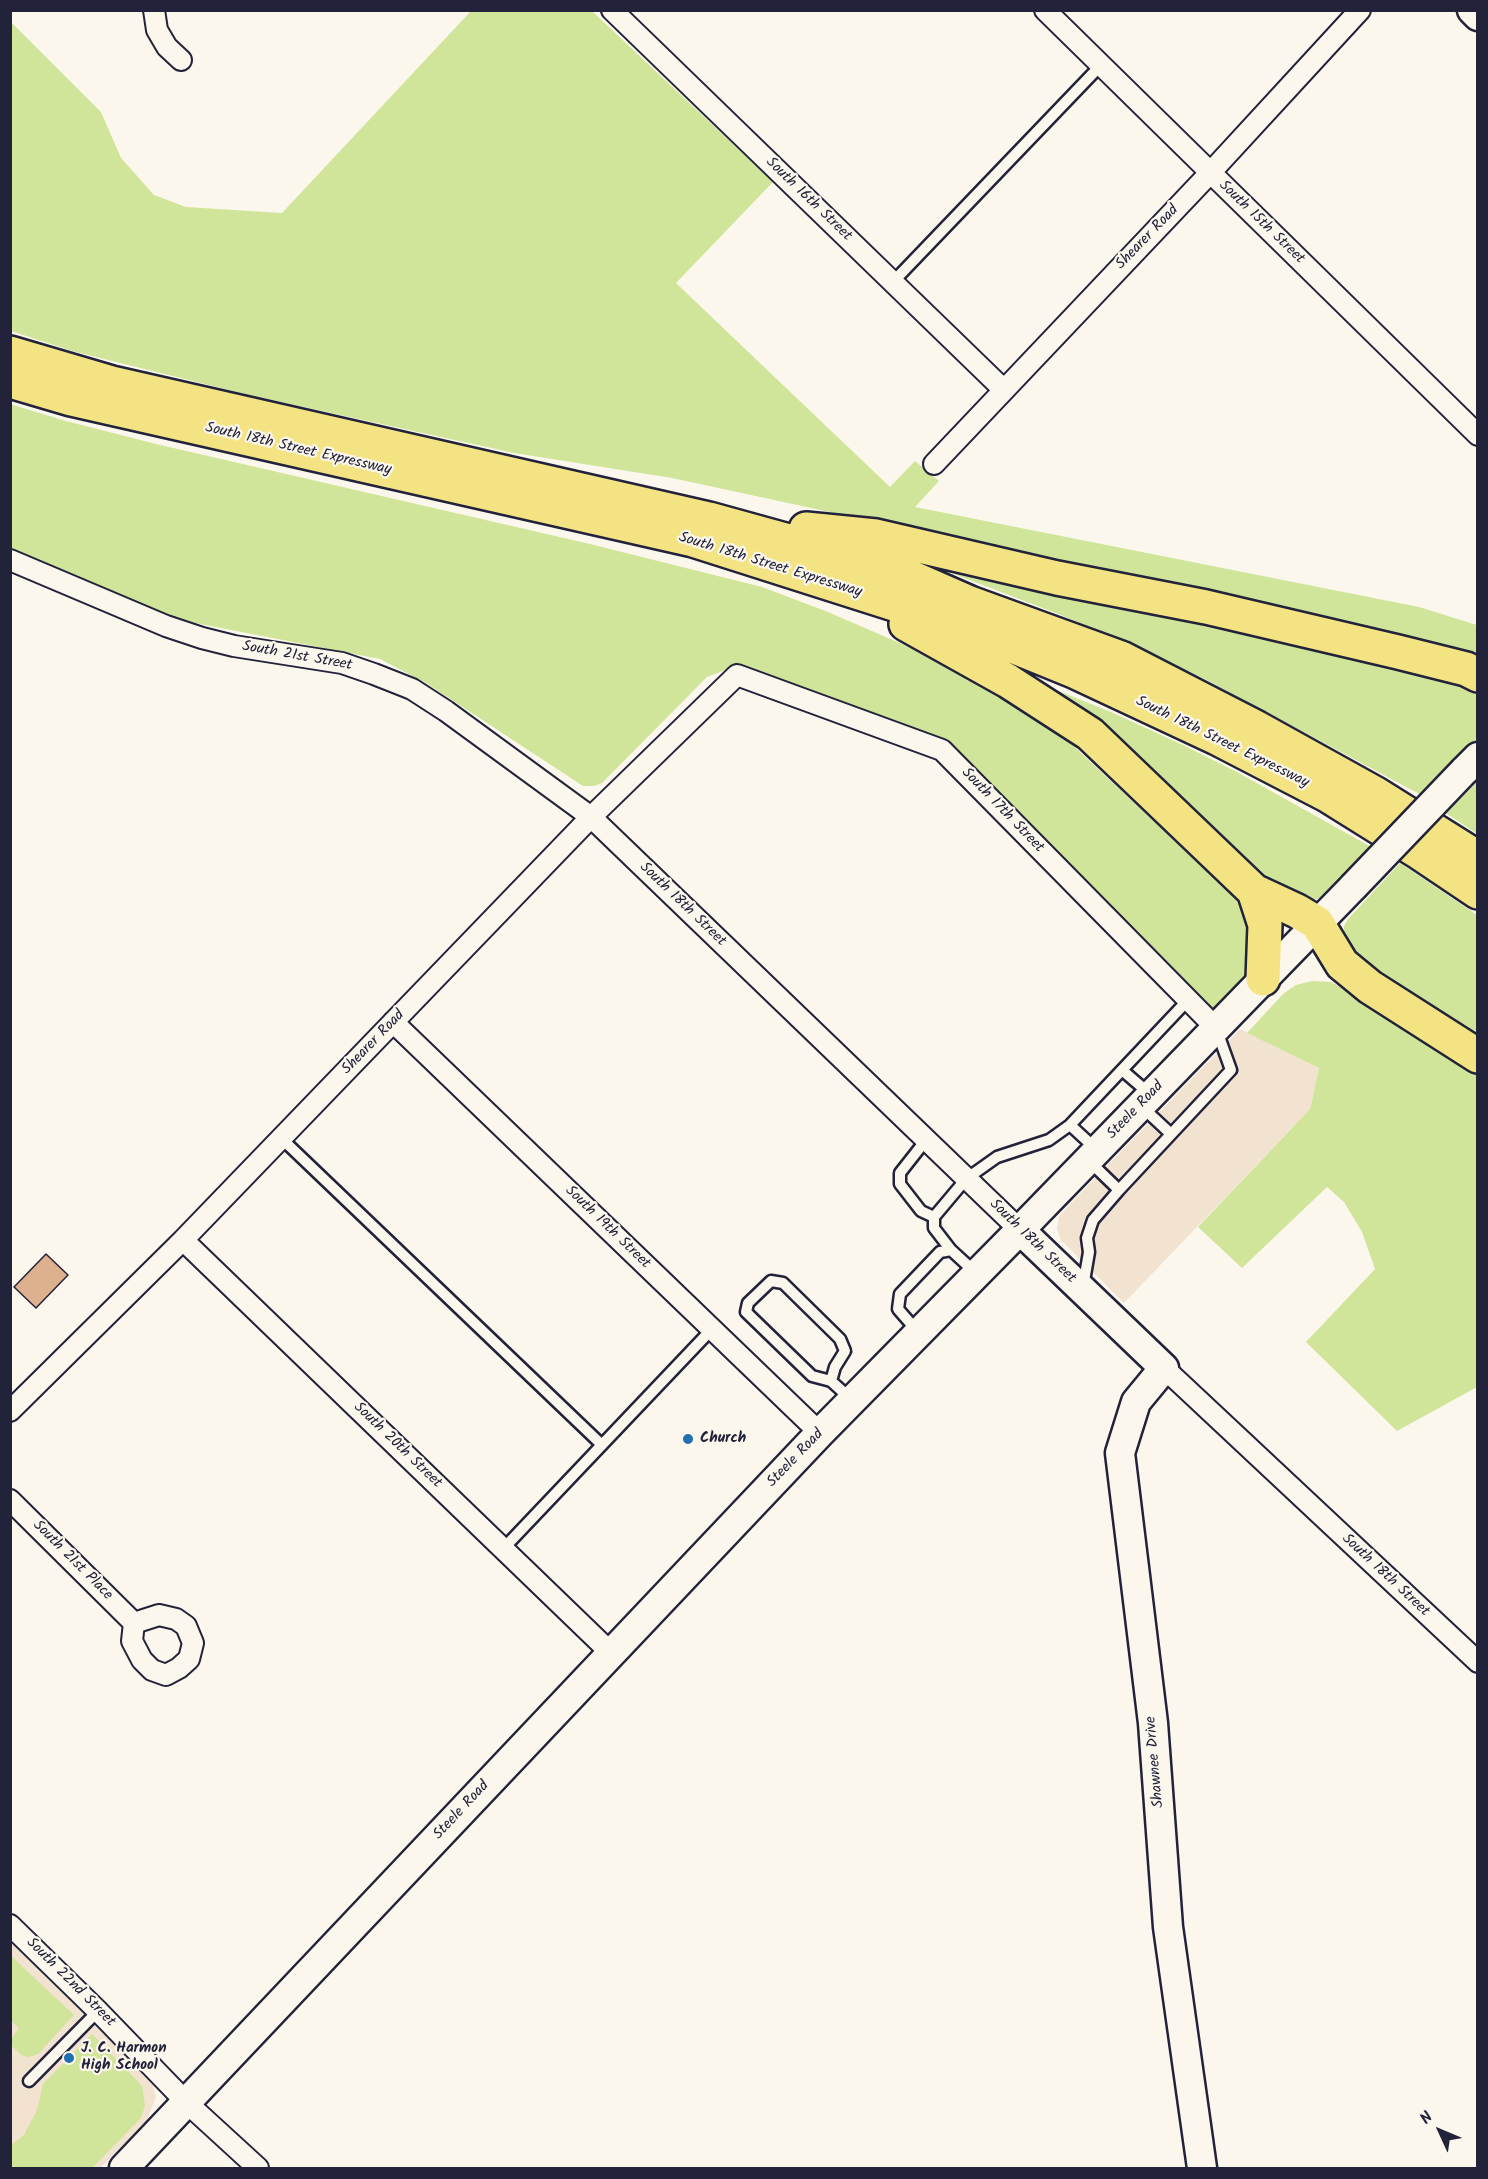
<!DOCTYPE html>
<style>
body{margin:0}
#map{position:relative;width:1488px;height:2179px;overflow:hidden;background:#fbf7ec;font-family:Kalam,sans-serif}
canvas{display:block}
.frame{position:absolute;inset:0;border:12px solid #22223b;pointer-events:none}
.north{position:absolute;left:1410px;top:2101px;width:60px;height:60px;-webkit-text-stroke:4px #fbf7ec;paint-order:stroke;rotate:314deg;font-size:16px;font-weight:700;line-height:24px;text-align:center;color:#22223b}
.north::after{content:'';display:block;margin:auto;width:21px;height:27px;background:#22223b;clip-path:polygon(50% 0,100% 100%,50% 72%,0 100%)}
</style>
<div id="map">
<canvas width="1488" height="2179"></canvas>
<div class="frame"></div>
<div class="north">N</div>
</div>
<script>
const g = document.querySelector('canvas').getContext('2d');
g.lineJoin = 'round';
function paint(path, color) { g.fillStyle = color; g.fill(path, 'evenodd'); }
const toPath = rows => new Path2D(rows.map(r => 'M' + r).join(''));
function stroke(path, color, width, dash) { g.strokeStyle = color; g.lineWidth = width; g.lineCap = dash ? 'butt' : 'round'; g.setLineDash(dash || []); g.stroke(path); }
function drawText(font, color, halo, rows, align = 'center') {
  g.font = font + ' Kalam,sans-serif'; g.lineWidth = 4.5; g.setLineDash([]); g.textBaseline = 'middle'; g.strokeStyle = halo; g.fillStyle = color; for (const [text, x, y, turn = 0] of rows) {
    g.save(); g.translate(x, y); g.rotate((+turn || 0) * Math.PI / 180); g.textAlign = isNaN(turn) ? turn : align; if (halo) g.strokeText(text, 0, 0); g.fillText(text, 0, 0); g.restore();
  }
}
paint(toPath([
 [1240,1029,1319,1068,1310,1109,1124,1303,1061,1240,1057,1229,1059,1217,1066,1208],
 [10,1940,103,2031,153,2086,156,2097,146,2122,100,2168,11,2168]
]), '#f2e2d0');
paint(toPath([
 [471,11,592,11,773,182,676,283,890,487,915,461,939,481,915,507,1419,607,1477,625,1477,661,1384,632,1336,621,672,478,514,453,249,395,72,351,11,331,10,21,101,112,121,158,154,195,186,207,282,213],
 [10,404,66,421,156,444,590,544,762,587,828,612,962,670,1036,715,1066,739,1241,903,1250,917,1254,971,1218,1008,1209,1009,923,736,771,676,736,666,707,677,602,783,594,786,583,786,426,683,380,659,180,620,11,548],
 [943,559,1393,659,1477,691,1477,738,1423,796,1203,678,1061,615,941,569],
 [1039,683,1111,712,1185,746,1237,772,1373,848,1328,894,1317,899,1307,901,1263,884],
 [1477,782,1477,834,1446,813],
 [1400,863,1477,915,1477,1044,1368,974,1343,942,1344,926,1348,919],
 [1312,981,1331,982,1363,999,1477,1072,1477,1387,1397,1431,1306,1342,1375,1269,1362,1232,1344,1202,1327,1187,1242,1268,1198,1227,1310,1109,1319,1068,1247,1033,1283,994,1296,985],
 [10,1955,74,2015,39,2053,33,2056,27,2057,20,2054,12,2046,11,2039,19,2028,11,2021],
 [92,2034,142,2086,145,2106,141,2118,92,2168,11,2168,11,2145,24,2135,37,2110,43,2084]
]), '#d0e59a');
const building = toPath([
 [46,1254,68,1275,36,1308,14,1287,46,1254]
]);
paint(building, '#ddb18e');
stroke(building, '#22223b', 1.5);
const lane = toPath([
 [892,283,1101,65],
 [1122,1070,1151,1095],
 [1141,1106,1171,1134],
 [1070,1125,1096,1149],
 [281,1138,602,1445],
 [926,1140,900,1173,900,1184,921,1211,934,1217,934,1228,951,1250],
 [1089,1161,1119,1190],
 [934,1217,966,1179,997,1157,1049,1140,1070,1125,1188,1000],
 [1083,1287,1089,1252,1087,1238,1093,1220,1119,1190,1231,1070,1217,1031],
 [918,1332,898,1309,900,1294,940,1252,951,1250,976,1273],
 [831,1381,835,1367,845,1351,840,1339,783,1283,771,1281,748,1303,746,1312,812,1376,831,1381,852,1400],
 [503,1549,712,1329],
 [29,2081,98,2011]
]);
const street = toPath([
 [154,10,157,30,167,47,181,60],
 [612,10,1004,390],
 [1045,10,1478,435],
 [934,464,1210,173,1360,10],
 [10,560,166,626,202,638,234,646,342,663,374,674,412,689,446,711,591,817,1020,1230],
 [393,1022,820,1433],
 [183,1240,611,1653],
 [1164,1368,1478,1662],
 [10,1411,183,1240,591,817,737,675,942,750,1216,1028],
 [10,1500,134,1623],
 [159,1615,176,1619,186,1626,193,1643,189,1659,179,1668,166,1675,152,1670,142,1660,132,1641,134,1623,159,1615],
 [10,1925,98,2011,187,2103,258,2168]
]);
const secondary = toPath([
 [1472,10,1478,16],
 [1464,771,1478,757],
 [1020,1230,1164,1368,1136,1402,1120,1453,1153,1723,1168,1927,1202,2168],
 [124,2168,820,1433,1020,1230,1353,887]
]);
const highway = toPath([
 [10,353,112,383,709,519,897,571,970,603,1121,658,1257,728,1376,794,1478,858],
 [10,381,71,399,693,540,963,626,1076,672,1217,738,1327,795,1420,853,1478,892],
 [806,529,876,536,1057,578,1206,607,1398,652,1466,669,1478,675],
 [906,624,1008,681,1090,734,1254,891,1297,911,1317,923,1342,964,1370,987,1478,1056],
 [1254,891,1265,925,1263,979]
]);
stroke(lane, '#22223b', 15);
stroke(street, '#22223b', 24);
stroke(secondary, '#22223b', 33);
stroke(highway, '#22223b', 38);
stroke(lane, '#fbf7ec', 10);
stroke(street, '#fbf7ec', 20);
stroke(secondary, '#fbf7ec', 28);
stroke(highway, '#f4e382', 33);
const secondaryBridge = toPath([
 [1353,887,1464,771]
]);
stroke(secondaryBridge, '#22223b', 33, []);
stroke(secondaryBridge, '#fbf7ec', 28);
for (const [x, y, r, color] of [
 [688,1439,6,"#1f6fb2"],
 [69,2058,6,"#1f6fb2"]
]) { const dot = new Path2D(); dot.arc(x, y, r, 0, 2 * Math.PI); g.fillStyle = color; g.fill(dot); stroke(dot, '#fbf7ec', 2); }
drawText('15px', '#22223b', '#fbf7ec', [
 ["South 16th Street",808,200,44],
 ["South 15th Street",1261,223,44],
 ["Shearer Road",1148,238,-46],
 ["South 18th Street Expressway",298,450,13],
 ["South 18th Street Expressway",770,566,17],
 ["South 21st Street",297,657,10],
 ["South 18th Street Expressway",1222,743,26],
 ["South 17th Street",1002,811,46],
 ["South 18th Street",682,905,44],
 ["Shearer Road",374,1043,-46],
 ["Steele Road",1136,1111,-46],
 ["South 19th Street",607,1228,44],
 ["South 18th Street",1032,1242,44],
 ["South 20th Street",397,1446,44],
 ["Steele Road",796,1459,-46],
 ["South 21st Place",72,1561,45],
 ["South 18th Street",1385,1576,43],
 ["Shawnee Drive",1156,1762,-95],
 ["Steele Road",462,1811,-47],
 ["South 22nd Street",70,1983,45]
]);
drawText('bold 15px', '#22223b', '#fbf7ec', [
 ["Church",700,1439],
 ["J. C. Harmon",81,2049],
 ["High School",81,2066]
], 'left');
</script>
